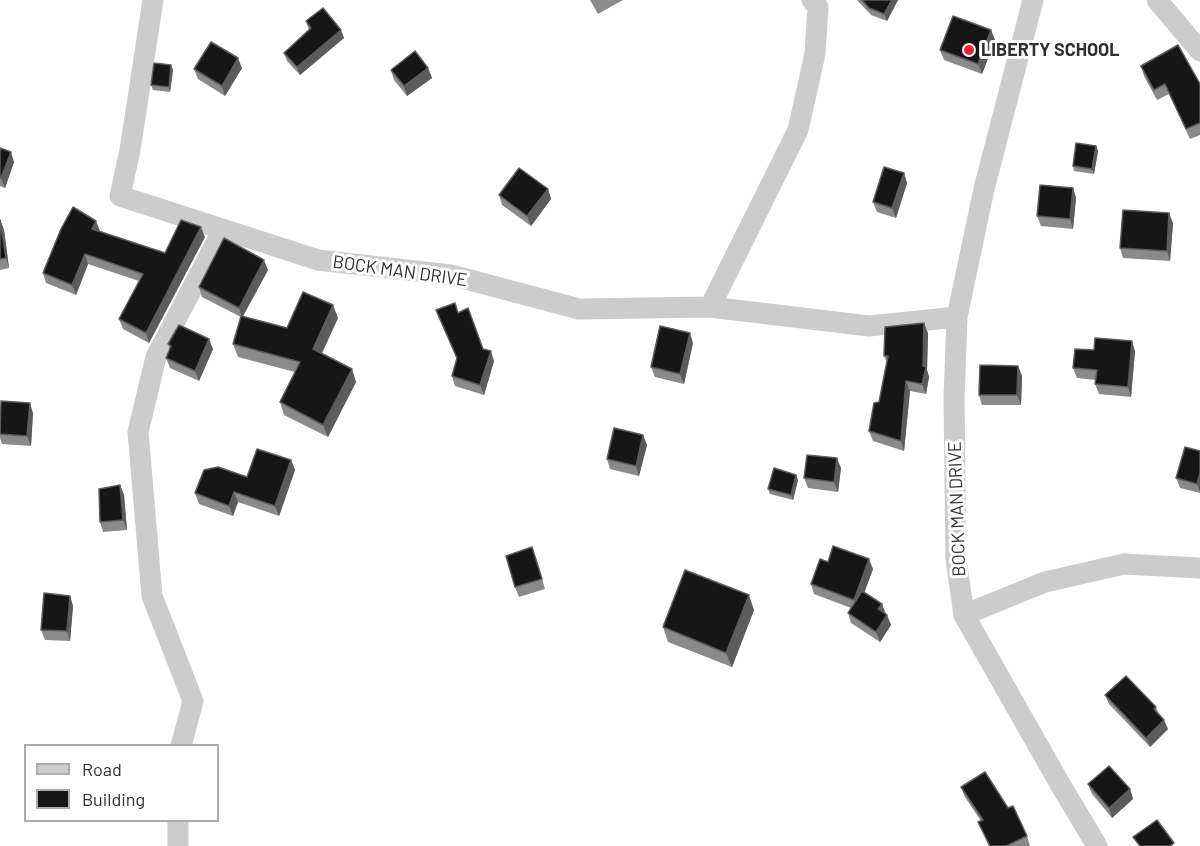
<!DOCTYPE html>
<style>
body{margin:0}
#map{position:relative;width:1200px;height:846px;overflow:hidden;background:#fff;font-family:Barlow,sans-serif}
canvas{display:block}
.legend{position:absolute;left:24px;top:744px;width:195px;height:78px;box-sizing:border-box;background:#fff;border:2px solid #acacac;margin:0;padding:8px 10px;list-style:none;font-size:18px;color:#2f2f2f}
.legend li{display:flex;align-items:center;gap:12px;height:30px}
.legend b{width:30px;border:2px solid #acacac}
</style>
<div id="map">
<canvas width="1200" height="846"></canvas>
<ul class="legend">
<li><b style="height:8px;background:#ccc"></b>Road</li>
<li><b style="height:16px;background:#161616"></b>Building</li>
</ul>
</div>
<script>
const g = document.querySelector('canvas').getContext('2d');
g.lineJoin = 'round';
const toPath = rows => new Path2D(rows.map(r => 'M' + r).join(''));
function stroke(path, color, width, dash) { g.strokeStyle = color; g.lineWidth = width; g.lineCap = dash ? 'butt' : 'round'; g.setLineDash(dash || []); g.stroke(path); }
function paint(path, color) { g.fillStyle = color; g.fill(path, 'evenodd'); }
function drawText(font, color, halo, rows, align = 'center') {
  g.font = font + ' Barlow,sans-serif'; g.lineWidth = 6; g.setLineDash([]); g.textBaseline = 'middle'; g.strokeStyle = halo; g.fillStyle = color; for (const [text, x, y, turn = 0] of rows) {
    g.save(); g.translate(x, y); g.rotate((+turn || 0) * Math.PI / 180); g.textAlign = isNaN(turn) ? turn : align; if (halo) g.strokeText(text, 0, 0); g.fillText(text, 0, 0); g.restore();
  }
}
stroke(toPath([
 [153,0,130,150,120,196,318,260,451,275,579,309,710,307,869,326,957,317],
 [1033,0,984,189,957,317,954,398,956,559,964,615,1060,784,1097,846],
 [1157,0,1200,51],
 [710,307,798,130,815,54,818,7,812,0],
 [964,615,1045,582,1124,564,1200,568],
 [181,746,193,701,152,596,138,432,156,357,223,230],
 [178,846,178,820]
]), '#ccc', 21);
paint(toPath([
 [590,0,623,0,598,14],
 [857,0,898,0,887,21,871,15],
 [306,21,341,30,344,38,300,75,287,61,284,53,309,30],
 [991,30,995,40,982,74,944,60,940,50],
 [171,65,173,70,170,92,153,90,151,85],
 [1141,66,1200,84,1200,135,1190,139,1169,94,1157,100,1144,76],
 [242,68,225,96,198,79,194,69],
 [428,68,432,78,407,96,394,80,391,70],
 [1096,146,1098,151,1094,174,1074,171,1073,166],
 [0,148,14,162,5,188,0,186],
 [904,173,907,183,896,218,877,212,873,202],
 [1073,188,1076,198,1073,229,1041,226,1037,216],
 [548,189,551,199,531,226,502,205,499,195],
 [0,220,4,230,9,268,0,270],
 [1173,223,1170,261,1123,258,1120,248],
 [100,231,165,253,205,237,149,343,123,329,119,319,139,281,88,264,76,295,46,283,43,273],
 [268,270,243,316,287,328,338,318,321,354,356,382,328,437,284,415,280,402,295,372,238,357,233,344,241,317,202,297,199,287],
 [436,310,458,313,483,349,494,361,484,395,455,386,452,376,457,359],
 [928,333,927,370,929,377,926,394,910,391,904,451,873,441,869,431,879,402,887,362,884,356],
 [693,343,684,384,655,377,651,367],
 [168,344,213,349,199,381,170,368,166,358,170,349],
 [1135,351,1131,397,1099,394,1095,384,1096,380,1077,378,1073,368],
 [1018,366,1022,376,1021,405,982,405,979,395],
 [0,413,33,413,31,446,2,444,0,438],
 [643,435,647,445,639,476,610,469,607,459],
 [1200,451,1200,493,1180,488,1176,478],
 [291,460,295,470,279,516,238,502,233,516,199,504,195,493,247,477],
 [841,468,838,492,808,488,804,478],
 [798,480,793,500,770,494,768,489],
 [120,485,124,495,127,530,103,532,100,522],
 [536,558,545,589,519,597,515,587],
 [828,562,873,569,864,592,882,604,891,625,880,642,851,623,848,613,851,608,814,594,811,584],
 [70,596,73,606,70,641,45,640,41,630],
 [754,610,732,667,668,642,663,627],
 [1105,695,1156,707,1158,713,1168,729,1150,747,1109,704],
 [1088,784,1130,789,1133,799,1112,818,1092,794],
 [961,787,1027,836,1030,846,989,846,978,822,981,821,965,797]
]), '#8a8a8a');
paint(toPath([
 [892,0,898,0,887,21,884,14],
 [341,30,344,38,300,75,297,67],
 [991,30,995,40,982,74,978,64],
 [238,58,242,68,225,96,222,86],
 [171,65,173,70,170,92,169,87],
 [428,68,432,78,407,96,404,86],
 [1096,146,1098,151,1094,174,1092,169],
 [11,152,14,162,5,188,1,178],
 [904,173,907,183,896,218,892,208],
 [1073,188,1076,198,1073,229,1070,219],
 [548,189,551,199,531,226,527,216],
 [1169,213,1173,223,1170,261,1167,251],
 [0,220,4,230,9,268,6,258],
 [96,221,100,231,92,229],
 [201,227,205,237,149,343,146,333],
 [85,254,88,264,76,295,72,285],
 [264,260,268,270,242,318,239,308],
 [333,305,338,318,318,362,313,349],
 [924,323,928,333,927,370,929,377,926,394,922,384],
 [690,333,693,343,684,384,680,374],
 [209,339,213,349,199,381,195,371],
 [1132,341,1135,351,1131,397,1128,387],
 [491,351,494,361,484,395,480,385],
 [1018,366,1022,376,1021,405,1017,395],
 [352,369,356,382,328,437,323,425],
 [906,381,910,391,904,451,901,441],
 [30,403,33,413,31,446,27,436],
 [643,435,647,445,639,476,636,466],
 [837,458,841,468,838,492,834,482],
 [291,460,295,470,279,516,275,506],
 [1200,473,1200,492,1197,484],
 [796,475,798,480,793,500,791,495],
 [120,485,124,495,127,530,123,520],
 [234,492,238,502,233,516,229,506],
 [869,559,873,569,858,610,854,600],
 [749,595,754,610,732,667,726,653],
 [70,596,73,606,70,641,67,631],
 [882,604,885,614,878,609],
 [887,615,891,625,880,642,876,632],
 [1164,720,1168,729,1150,747,1146,738],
 [1130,789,1133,799,1112,818,1109,808]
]), '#5c5c5c');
const building = toPath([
 [862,0,892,0,884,14,869,8,862,0],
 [323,8,341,30,297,67,284,53,311,28,306,21,323,8],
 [953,16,991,30,978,64,940,50,953,16],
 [211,42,238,58,222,86,194,69,211,42],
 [1178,45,1200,84,1200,123,1186,129,1165,84,1154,90,1141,66,1178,45],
 [415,51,428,68,404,86,391,70,415,51],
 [154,63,171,65,169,87,151,85,154,63],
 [1076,143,1096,146,1092,169,1073,166,1076,143],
 [0,148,11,152,1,178,0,178,0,148],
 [884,167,904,173,892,208,873,202,884,167],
 [519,168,548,189,527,216,499,195,519,168],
 [1040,185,1073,188,1070,219,1037,216,1040,185],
 [73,207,96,221,92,229,165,253,181,220,201,227,146,333,119,319,143,274,85,254,72,285,43,273,61,229,73,207],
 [1123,210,1169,213,1167,251,1120,248,1123,210],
 [0,220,6,258,0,259,0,220],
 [224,238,264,260,239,308,199,287,224,238],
 [303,292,333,305,313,349,352,369,323,425,280,402,300,362,233,344,241,316,287,328,303,292],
 [455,303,458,313,468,308,483,349,491,351,480,385,452,376,457,358,436,310,455,303],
 [924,323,923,366,926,367,922,384,906,381,901,441,869,431,874,403,879,402,888,356,884,356,885,327,924,323],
 [179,325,209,339,195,371,166,358,171,346,168,344,179,325],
 [660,326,690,333,680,374,651,367,660,326],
 [1095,338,1132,341,1128,387,1095,384,1097,370,1073,368,1075,349,1094,350,1095,338],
 [980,365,1018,366,1017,395,979,395,980,365],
 [1,401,30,403,27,436,0,434,1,401],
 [614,428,643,435,636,466,607,459,614,428],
 [1185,447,1200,451,1200,473,1197,484,1176,478,1185,447],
 [257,449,291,460,275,506,234,492,229,506,195,493,204,470,218,467,247,477,257,449],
 [807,455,837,458,834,482,804,478,807,455],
 [774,468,796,475,791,495,768,489,774,468],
 [120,485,123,520,100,522,99,489,120,485],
 [833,546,869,559,854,600,811,584,820,559,828,562,833,546],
 [532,547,542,579,515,587,506,556,532,547],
 [685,570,749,595,726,653,663,627,685,570],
 [862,591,882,604,878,609,887,615,876,632,848,613,862,591],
 [44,593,70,596,67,631,41,630,44,593],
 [1126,676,1156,707,1154,709,1164,720,1146,738,1105,695,1126,676],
 [1109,766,1130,789,1109,808,1088,784,1109,766],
 [985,772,1008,808,1013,806,1027,836,1006,846,990,846,978,822,983,820,961,787,985,772],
 [1157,820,1174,843,1170,846,1140,846,1133,837,1157,820]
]);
paint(building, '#161616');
stroke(building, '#5c5c5c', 1.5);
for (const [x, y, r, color] of [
 [969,50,6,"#f72139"]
]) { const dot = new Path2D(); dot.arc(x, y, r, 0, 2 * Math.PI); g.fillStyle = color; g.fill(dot); stroke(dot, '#fff', 2); }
drawText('bold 18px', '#2f2f2f', '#fff', [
 ["LIBERTY SCHOOL",981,50]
], 'left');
drawText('18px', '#2f2f2f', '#fff', [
 ["BOCK MAN DRIVE",400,271,8],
 ["BOCK MAN DRIVE",957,509,-92]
]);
</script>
